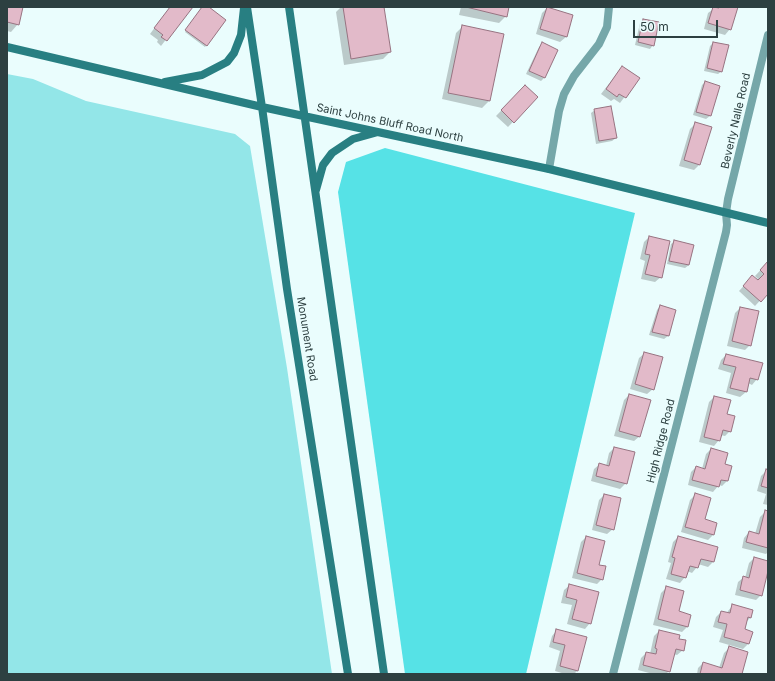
<!DOCTYPE html>
<style>
body{margin:0}
#map{position:relative;width:775px;height:681px;overflow:hidden;background:#eafdfd;font-family:Inter,sans-serif}
canvas{display:block}
.frame{position:absolute;inset:0;border:8px solid #2d4041;pointer-events:none}
.scale{position:absolute;left:633px;top:20px;width:85px;height:18px;box-sizing:border-box;border:2px solid #2d4041;border-top:0;padding-left:5px;font-size:12px;line-height:14px;white-space:nowrap;color:#2d4041;-webkit-text-stroke:3px #eafdfd;paint-order:stroke}
</style>
<div id="map">
<canvas width="775" height="681"></canvas>
<div class="frame"></div>
<div class="scale">50 m</div>
</div>
<script>
const g = document.querySelector('canvas').getContext('2d');
g.lineJoin = 'round';
function paint(path, color) { g.fillStyle = color; g.fill(path, 'evenodd'); }
const toPath = rows => new Path2D(rows.map(r => 'M' + r).join(''));
function stroke(path, color, width, dash) { g.strokeStyle = color; g.lineWidth = width; g.lineCap = dash ? 'butt' : 'round'; g.setLineDash(dash || []); g.stroke(path); }
function drawText(font, color, halo, rows, align = 'center') {
  g.font = font + ' Inter,sans-serif'; g.lineWidth = 3; g.setLineDash([]); g.textBaseline = 'middle'; g.strokeStyle = halo; g.fillStyle = color; for (const [text, x, y, turn = 0] of rows) {
    g.save(); g.translate(x, y); g.rotate((+turn || 0) * Math.PI / 180); g.textAlign = isNaN(turn) ? turn : align; if (halo) g.strokeText(text, 0, 0); g.fillText(text, 0, 0); g.restore();
  }
}
paint(toPath([
 [7,74,33,79,86,101,235,134,250,146,287,368,332,674,7,674]
]), '#93e6e8');
paint(toPath([
 [385,148,635,213,526,674,405,674,338,192,346,162]
]), '#56e2e6');
paint(toPath([
 [7,7,22,7,18,24,11,32,7,31],
 [170,7,191,7,161,46,157,42,158,40,150,34],
 [203,7,207,7,225,20,205,47,185,32],
 [341,7,383,7,390,52,383,59,344,65,336,12],
 [461,7,508,7,506,16,499,23,459,15],
 [716,7,737,7,730,29,725,35,704,29,708,13],
 [547,8,572,16,566,37,560,42,536,34,542,13],
 [643,20,653,45,650,49,635,45,640,23],
 [463,26,489,101,482,108,442,99,456,33],
 [543,43,557,50,544,78,541,81,526,74,539,47],
 [713,43,722,71,718,74,704,71,710,46],
 [622,67,638,79,620,103,614,99,611,101,601,94],
 [705,82,719,86,710,116,706,119,693,115,702,85],
 [525,86,537,97,508,127,496,116],
 [595,110,616,138,612,141,596,144,591,113],
 [696,123,710,128,699,165,694,170,679,166,690,129],
 [649,237,661,277,655,282,641,279,645,261,640,259,644,242],
 [675,241,693,246,689,265,685,268,667,264,671,244],
 [768,262,768,292,755,306,739,291,752,277,758,281,759,280,755,276],
 [660,306,675,311,668,336,664,339,649,335,657,310],
 [740,308,750,345,745,350,727,346,735,313],
 [645,353,653,389,647,394,630,389,639,358],
 [726,355,757,379,752,385,748,383,746,392,740,397,726,393,731,373,718,369,721,360],
 [629,395,640,436,634,441,614,436,624,400],
 [714,397,726,414,730,431,725,436,720,435,719,440,714,446,699,442,709,402],
 [614,448,626,483,620,489,591,481,594,469,600,464,606,466,609,453],
 [711,449,724,465,731,467,727,481,722,486,719,485,713,492,688,485,691,472,696,467,702,469,706,454],
 [766,471,768,471,768,505,763,504,766,494,757,491,761,476],
 [604,495,613,529,607,534,592,530,599,500],
 [695,495,704,520,716,523,713,535,708,540,681,532,690,500],
 [765,512,768,512,768,552,766,554,742,548,744,538,749,532,755,534,760,517],
 [586,537,598,565,602,579,597,584,572,578,581,542],
 [678,537,717,548,713,562,708,567,698,564,697,567,692,573,687,571,685,577,680,583,666,579,671,563,668,562,673,542],
 [754,558,768,562,768,566,761,595,756,600,735,595,738,582,744,577,745,578,749,563],
 [570,585,590,623,585,629,567,624,572,605,561,603,564,590],
 [666,588,677,612,690,615,687,627,682,632,653,625,661,593],
 [733,605,752,611,750,618,746,622,743,630,751,632,748,644,743,649,719,642,723,630,713,627,716,617,721,612,727,613,728,611],
 [557,630,586,638,577,671,574,674,565,674,555,671,560,651,549,647,552,636],
 [659,631,678,640,683,650,677,655,673,654,669,671,666,674,653,674,638,670,641,658,646,653,650,654,654,636],
 [729,648,741,674,697,674,698,668,703,663,719,668,724,653]
]), '#0003');
const building = toPath([
 [7,7,23,7,19,25,7,22,7,7],
 [170,7,193,7,167,41,161,37,163,35,154,28,170,7],
 [202,7,209,7,226,20,207,46,185,30,202,7],
 [343,7,384,7,391,52,351,59,343,7],
 [466,7,509,7,507,17,466,7],
 [547,7,573,15,567,37,540,29,547,7],
 [713,7,719,8,719,7,738,7,731,30,708,23,713,7],
 [643,19,659,22,654,46,638,42,643,19],
 [462,25,504,34,490,101,448,93,462,25],
 [542,42,558,50,545,78,529,71,542,42],
 [713,42,729,45,722,72,707,68,713,42],
 [622,66,640,78,626,98,619,94,617,97,606,89,622,66],
 [705,81,720,86,711,116,696,112,705,81],
 [525,85,538,97,514,123,501,110,525,85],
 [611,106,617,138,599,141,594,109,611,106],
 [695,122,712,127,700,165,684,160,695,122],
 [649,236,670,241,662,278,645,274,650,255,645,254,649,236],
 [674,240,694,245,689,265,669,261,674,240],
 [768,261,768,294,761,302,743,286,752,275,758,280,764,274,760,270,768,261],
 [660,305,676,310,669,336,652,332,660,305],
 [740,307,759,311,751,346,732,341,740,307],
 [644,352,663,357,654,390,635,384,644,352],
 [726,354,763,363,758,380,750,378,747,392,730,388,736,367,723,364,726,354],
 [629,394,651,400,640,437,619,431,629,394],
 [714,396,731,400,727,414,735,416,731,432,723,430,720,441,704,437,714,396],
 [614,447,635,452,627,484,596,476,599,463,609,466,614,447],
 [711,448,728,453,725,464,732,466,728,481,721,480,719,487,692,480,696,466,705,469,711,448],
 [766,469,768,470,768,488,761,486,766,469],
 [695,493,711,498,705,519,717,523,714,535,685,527,695,493],
 [604,494,621,498,614,530,596,525,604,494],
 [765,510,768,511,768,548,746,542,749,531,759,534,765,510],
 [586,536,605,541,599,565,606,566,603,580,577,573,586,536],
 [678,536,718,547,714,562,701,559,698,568,690,566,686,578,671,574,675,558,672,557,678,536],
 [754,557,768,561,768,571,762,596,740,590,743,576,749,578,754,557],
 [569,584,599,592,591,624,572,619,577,600,566,597,569,584],
 [666,586,684,591,679,611,691,615,688,627,658,619,666,586],
 [732,604,753,610,751,618,748,617,745,629,753,632,749,644,724,637,727,624,718,622,721,611,730,613,732,604],
 [556,629,587,637,578,671,560,666,565,645,553,642,556,629],
 [659,630,680,635,679,639,686,640,684,651,676,649,670,672,643,665,646,652,656,654,657,649,655,648,659,630],
 [729,646,748,652,742,674,700,674,703,662,722,668,729,646]
]);
paint(building, '#e2bac9');
stroke(building, '#977381', 1);
stroke(toPath([
 [549,169,559,111,564,94,574,76,599,44,607,27,609,7],
 [613,674,726,232,727,225,726,213,728,199,768,35]
]), '#75a7a9', 8);
stroke(toPath([
 [247,7,262,107,287,289,348,674],
 [289,7,384,674],
 [7,47,262,107,549,169,768,223],
 [165,82,202,75,227,62,234,53,241,35,244,8],
 [316,190,323,165,332,153,353,139,378,132]
]), '#287f82', 8);
drawText('11px', '#2d4041', '#eafdfd', [
 ["Beverly Nalle Road",736,121,-77],
 ["Saint Johns Bluff Road North",390,123,12],
 ["Monument Road",307,339,81],
 ["High Ridge Road",661,441,-76]
]);
</script>
